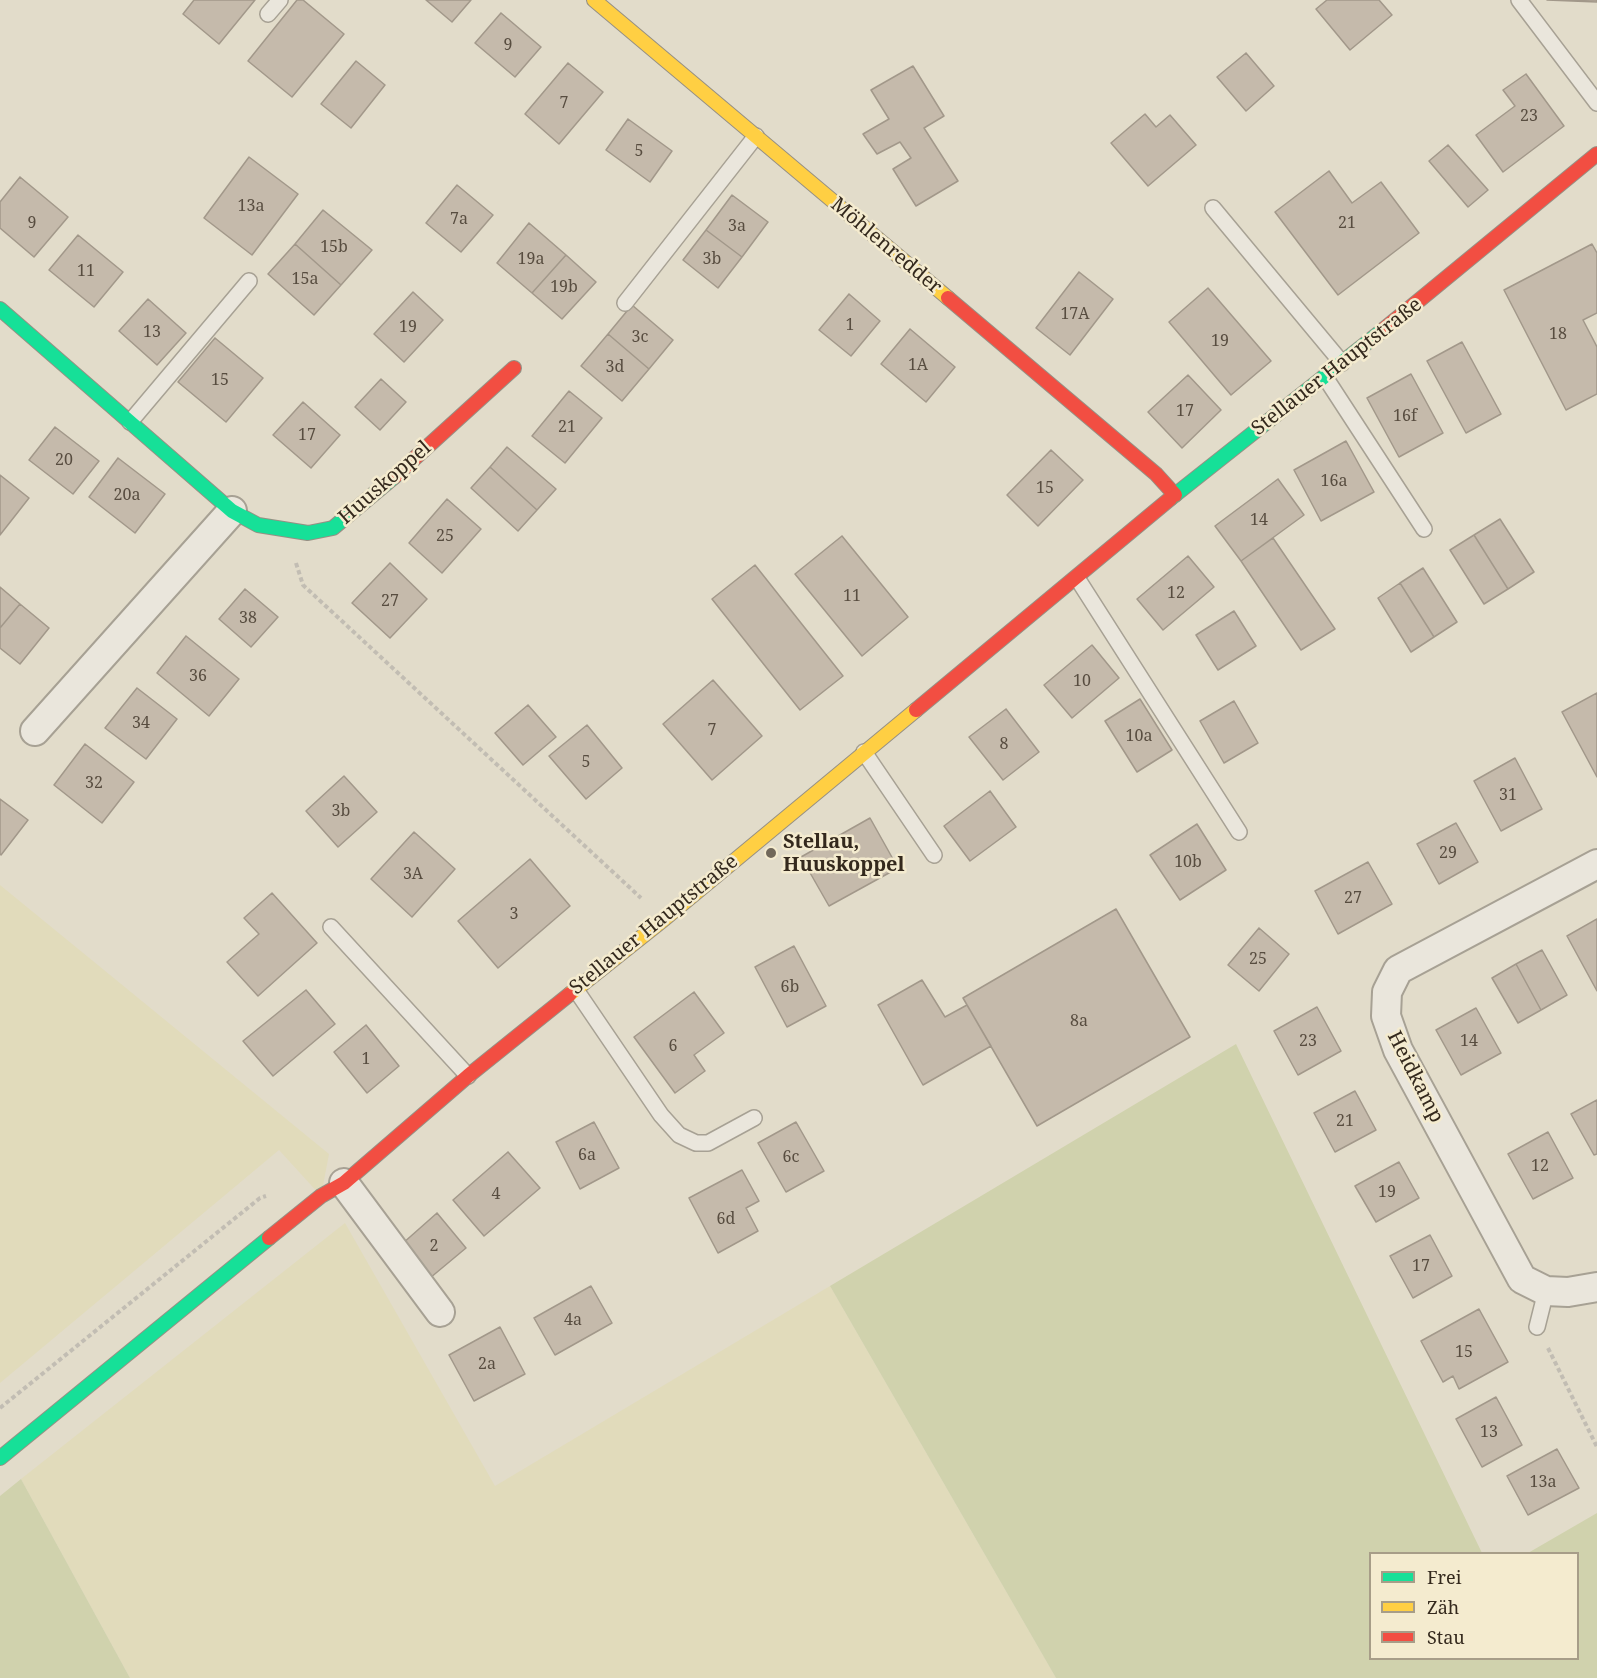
<!DOCTYPE html>
<meta charset="utf-8">
<style>
body{margin:0}
#map{position:relative;width:1597px;height:1678px;overflow:hidden;background:#e2dcca;font-family:"Noto Serif",serif}
canvas{display:block}
.legend{position:absolute;left:1369px;top:1552px;width:210px;height:108px;box-sizing:border-box;background:#f4ebcf;border:2px solid #a79d88;margin:0;padding:8px 10px;list-style:none;font-size:18px;color:#34291d}
.legend li{display:flex;align-items:center;gap:12px;height:30px}
.legend b{width:30px;border:2px solid #a79d88}
</style>
<div id="map">
<canvas width="1597" height="1678"></canvas>
<ul class="legend">
<li><b style="height:8px;background:#16e098"></b>Frei</li>
<li><b style="height:8px;background:#ffcf43"></b>Zäh</li>
<li><b style="height:8px;background:#f24e42"></b>Stau</li>
</ul>
</div>
<script>
const g = document.querySelector('canvas').getContext('2d');
g.lineJoin = 'round';
function paint(path, color) { g.fillStyle = color; g.fill(path, 'evenodd'); }
const toPath = rows => new Path2D(rows.map(r => 'M' + r).join(''));
function stroke(path, color, width, dash) { g.strokeStyle = color; g.lineWidth = width; g.lineCap = dash ? 'butt' : 'round'; g.setLineDash(dash || []); g.stroke(path); }
function drawText(font, color, halo, rows, align = 'center') {
  g.font = font + ' "Noto Serif",serif'; g.lineWidth = 5; g.setLineDash([]); g.textBaseline = 'middle'; g.strokeStyle = halo; g.fillStyle = color; for (const [text, x, y, turn = 0] of rows) {
    g.save(); g.translate(x, y); g.rotate((+turn || 0) * Math.PI / 180); g.textAlign = isNaN(turn) ? turn : align; if (halo) g.strokeText(text, 0, 0); g.fillText(text, 0, 0); g.restore();
  }
}
paint(toPath([
 [0,885,329,1154,321,1196,279,1150,0,1383],
 [345,1223,495,1486,830,1286,1056,1678,130,1678,21,1479]
]), '#e1dbbb');
paint(toPath([
 [1236,1044,1482,1553,1370,1554,1370,1658,1578,1658,1578,1554,1528,1553,1597,1513,1597,1678,1056,1678,830,1286],
 [21,1479,130,1678,0,1678,0,1496]
]), '#d0d2ad');
const building = toPath([
 [194,0,255,0,219,44,183,14,194,0],
 [297,0,303,0,344,34,292,97,248,61,297,0],
 [426,0,471,0,452,22,426,0],
 [1327,0,1379,0,1392,15,1350,50,1316,9,1327,0],
 [1547,0,1597,0,1597,2,1547,0],
 [501,13,541,47,515,77,475,43,501,13],
 [1246,53,1274,86,1246,111,1217,77,1246,53],
 [356,61,385,85,351,128,321,104,356,61],
 [568,63,603,92,559,144,525,114,568,63],
 [913,66,944,116,924,128,958,181,916,206,893,169,911,158,900,142,877,154,863,134,889,119,871,90,913,66],
 [1526,74,1564,126,1503,172,1476,135,1515,106,1503,90,1526,74],
 [1145,114,1156,127,1170,115,1196,145,1148,186,1111,143,1145,114],
 [628,119,672,151,650,182,606,150,628,119],
 [1448,145,1488,190,1468,207,1429,161,1448,145],
 [249,157,298,194,252,255,204,218,249,157],
 [1329,171,1352,203,1381,182,1419,233,1338,295,1275,212,1329,171],
 [20,177,68,217,34,257,0,228,0,202,20,177],
 [457,185,493,215,461,252,426,223,457,185],
 [732,195,768,222,742,257,706,230,732,195],
 [323,210,372,250,341,285,295,244,323,210],
 [529,223,566,255,532,293,497,263,529,223],
 [706,230,742,257,718,288,683,260,706,230],
 [78,235,123,272,94,307,49,270,78,235],
 [295,244,341,285,314,315,268,274,295,244],
 [1592,244,1597,253,1597,313,1583,320,1597,347,1597,394,1566,410,1504,290,1592,244],
 [566,255,596,282,562,319,532,293,566,255],
 [1079,272,1113,299,1070,355,1036,328,1079,272],
 [1208,288,1271,361,1231,395,1169,322,1208,288],
 [413,292,443,320,404,362,374,334,413,292],
 [849,294,880,321,851,356,819,330,849,294],
 [148,299,186,333,157,365,119,331,148,299],
 [632,305,673,340,649,369,608,334,632,305],
 [910,329,955,367,926,402,881,364,910,329],
 [608,334,649,369,622,401,581,366,608,334],
 [215,338,263,378,226,422,178,382,215,338],
 [1462,342,1501,414,1466,433,1427,361,1462,342],
 [1411,374,1443,433,1399,457,1367,398,1411,374],
 [1188,375,1221,410,1182,448,1148,412,1188,375],
 [381,379,406,402,380,430,355,407,381,379],
 [569,391,602,418,565,463,532,436,569,391],
 [303,402,340,435,311,468,273,435,303,402],
 [55,427,99,461,73,494,29,460,55,427],
 [1346,441,1374,492,1321,521,1294,470,1346,441],
 [507,447,556,489,537,510,490,467,507,447],
 [1051,450,1083,480,1038,526,1007,495,1051,450],
 [118,458,165,494,135,533,89,497,118,458],
 [490,467,537,510,518,531,471,488,490,467],
 [0,475,29,498,0,535,0,475],
 [1278,479,1304,515,1241,561,1215,526,1278,479],
 [447,499,481,529,442,573,409,543,447,499],
 [1500,519,1534,572,1508,589,1474,535,1500,519],
 [1474,535,1508,589,1484,604,1450,550,1474,535],
 [842,536,908,617,862,656,795,574,842,536],
 [1273,538,1335,629,1301,650,1241,561,1273,538],
 [1188,556,1214,587,1163,630,1137,599,1188,556],
 [390,563,427,599,390,638,352,603,390,563],
 [755,565,843,676,800,710,712,599,755,565],
 [1423,568,1457,622,1434,637,1400,583,1423,568],
 [1400,583,1434,637,1411,652,1378,598,1400,583],
 [0,587,20,604,0,628,0,587],
 [245,589,278,617,251,647,219,619,245,589],
 [20,604,49,628,20,664,0,648,0,628,20,604],
 [1234,611,1256,646,1218,670,1196,635,1234,611],
 [186,636,239,679,209,716,157,673,186,636],
 [1092,645,1119,678,1072,718,1044,685,1092,645],
 [713,680,762,736,712,780,663,724,713,680],
 [137,688,177,719,146,759,105,728,137,688],
 [1597,693,1597,777,1562,712,1597,693],
 [1140,699,1172,750,1137,772,1105,721,1140,699],
 [1234,701,1258,743,1224,763,1200,721,1234,701],
 [528,705,556,737,523,765,495,733,528,705],
 [1006,709,1039,752,1003,780,969,737,1006,709],
 [587,725,622,768,586,799,549,756,587,725],
 [85,744,134,782,102,823,54,785,85,744],
 [1515,758,1542,809,1501,831,1474,781,1515,758],
 [344,776,377,812,338,847,306,811,344,776],
 [990,791,1016,827,970,861,944,826,990,791],
 [0,799,28,820,1,855,0,854,0,799],
 [870,818,898,868,829,906,801,857,870,818],
 [1456,823,1478,862,1439,884,1417,844,1456,823],
 [1197,824,1226,870,1180,900,1150,855,1197,824],
 [414,832,455,869,412,917,371,879,414,832],
 [530,859,570,906,498,968,458,921,530,859],
 [1368,862,1392,904,1338,934,1315,891,1368,862],
 [272,893,317,943,258,996,227,962,259,934,244,918,272,893],
 [1116,909,1190,1037,1037,1126,963,998,1116,909],
 [1597,919,1597,991,1567,936,1597,919],
 [1259,928,1289,954,1259,991,1228,965,1259,928],
 [794,946,826,1006,787,1027,755,967,794,946],
 [1542,950,1567,995,1541,1010,1516,964,1542,950],
 [1516,964,1541,1010,1518,1023,1492,978,1516,964],
 [922,980,945,1017,967,1005,991,1046,923,1085,878,1005,922,980],
 [306,990,335,1024,273,1076,243,1041,306,990],
 [694,992,724,1033,694,1055,705,1071,675,1093,634,1037,694,992],
 [1317,1007,1341,1051,1298,1075,1274,1031,1317,1007],
 [1476,1008,1501,1053,1461,1075,1436,1030,1476,1008],
 [366,1025,399,1066,367,1093,334,1052,366,1025],
 [1355,1091,1376,1130,1335,1152,1314,1113,1355,1091],
 [1597,1100,1597,1154,1594,1155,1571,1114,1597,1100],
 [594,1122,619,1168,580,1189,556,1142,594,1122],
 [796,1122,824,1171,786,1192,758,1143,796,1122],
 [1548,1132,1573,1178,1533,1199,1508,1154,1548,1132],
 [508,1152,540,1188,484,1236,453,1200,508,1152],
 [1399,1162,1419,1198,1376,1222,1355,1186,1399,1162],
 [742,1170,759,1201,746,1208,758,1231,718,1253,689,1198,742,1170],
 [437,1213,466,1248,430,1278,402,1244,437,1213],
 [1430,1235,1452,1276,1413,1298,1390,1256,1430,1235],
 [591,1286,612,1323,555,1355,534,1318,591,1286],
 [1479,1309,1508,1362,1459,1389,1453,1376,1443,1382,1421,1341,1479,1309],
 [500,1327,525,1374,474,1401,449,1355,500,1327],
 [1496,1397,1522,1445,1482,1467,1456,1419,1496,1397],
 [1557,1449,1579,1488,1528,1515,1507,1476,1557,1449]
]);
paint(building, '#c5baab');
stroke(building, '#a2988a', 1.5);
const lane = toPath([
 [1519,0,1597,103],
 [268,14,280,0],
 [1213,208,1342,363],
 [625,303,756,136],
 [1325,377,1424,529],
 [130,422,249,281],
 [1077,578,1239,832],
 [864,752,934,855],
 [331,927,468,1076],
 [576,990,661,1115,679,1135,696,1143,708,1143,754,1118],
 [1537,1327,1546,1291]
]);
const street = toPath([
 [35,731,232,511],
 [1597,864,1398,970,1387,992,1386,1016,1398,1050,1522,1279,1546,1291,1568,1292,1597,1287],
 [344,1183,440,1312]
]);
const fast = toPath([
 [0,309,232,511,258,525,308,533,333,528,394,477],
 [1171,498,1383,330],
 [0,1458,269,1238]
]);
const slow = toPath([
 [594,0,948,298],
 [570,994,663,920,916,710]
]);
const jam = toPath([
 [948,298,1156,474,1175,495],
 [1383,330,1597,154],
 [394,477,514,368],
 [916,710,1171,498],
 [269,1238,321,1196,344,1183,468,1076,570,994]
]);
stroke(lane, '#a7a194', 18);
stroke(street, '#a7a194', 32);
stroke(fast, '#969084', 16);
stroke(slow, '#969084', 16);
stroke(jam, '#969084', 16);
stroke(toPath([
 [296,563,303,585,641,898],
 [1548,1348,1597,1447],
 [0,1408,260,1198,266,1196]
]), '#c2bdb3', 4, [4.5, 3]);
stroke(lane, '#eae6dc', 15);
stroke(street, '#eae6dc', 28);
stroke(fast, '#16e098', 14);
stroke(slow, '#ffcf43', 14);
stroke(jam, '#f24e42', 14);
for (const [x, y, r, color] of [
 [771,853,6,"#71685a"]
]) { const dot = new Path2D(); dot.arc(x, y, r, 0, 2 * Math.PI); g.fillStyle = color; g.fill(dot); stroke(dot, '#f4ebcf', 2); }
drawText('16px', '#584d40', null, [
 ["9",508,45],
 ["7",564,103],
 ["23",1529,116],
 ["5",639,151],
 ["13a",251,206],
 ["7a",459,219],
 ["9",32,223],
 ["21",1347,223],
 ["3a",737,226],
 ["15b",334,247],
 ["19a",531,259],
 ["3b",712,259],
 ["11",86,271],
 ["15a",305,279],
 ["19b",564,287],
 ["17A",1075,314],
 ["1",850,325],
 ["19",408,327],
 ["13",152,332],
 ["18",1558,334],
 ["3c",640,337],
 ["19",1220,341],
 ["1A",918,365],
 ["3d",615,367],
 ["15",220,380],
 ["17",1185,411],
 ["16f",1405,416],
 ["21",567,427],
 ["17",307,435],
 ["20",64,460],
 ["16a",1334,481],
 ["15",1045,488],
 ["20a",127,495],
 ["14",1259,520],
 ["25",445,536],
 ["12",1176,593],
 ["11",852,596],
 ["27",390,601],
 ["38",248,618],
 ["36",198,676],
 ["10",1082,681],
 ["34",141,723],
 ["7",712,730],
 ["10a",1139,736],
 ["8",1004,744],
 ["5",586,762],
 ["32",94,783],
 ["31",1508,795],
 ["3b",341,811],
 ["29",1448,853],
 ["10b",1188,862],
 ["3A",413,874],
 ["27",1353,898],
 ["3",514,914],
 ["25",1258,959],
 ["6b",790,987],
 ["8a",1079,1021],
 ["23",1308,1041],
 ["14",1469,1041],
 ["6",673,1046],
 ["1",366,1059],
 ["21",1345,1121],
 ["6a",587,1155],
 ["6c",791,1157],
 ["12",1540,1166],
 ["19",1387,1192],
 ["4",496,1194],
 ["6d",726,1219],
 ["2",434,1246],
 ["17",1421,1266],
 ["4a",573,1320],
 ["15",1464,1352],
 ["2a",487,1364],
 ["13",1489,1432],
 ["13a",1543,1482]
]);
drawText('20px', '#34291d', '#f4ebcf', [
 ["Möhlenredder",886,246,40],
 ["Stellauer Hauptstraße",1337,367,-38],
 ["Huuskoppel",385,483,-41],
 ["Stellauer Hauptstraße",654,925,-39],
 ["Heidkamp",1415,1077,63]
]);
drawText('bold 20px', '#34291d', '#f4ebcf', [
 ["Stellau,",783,842],
 ["Huuskoppel",783,865]
], 'left');
</script>
